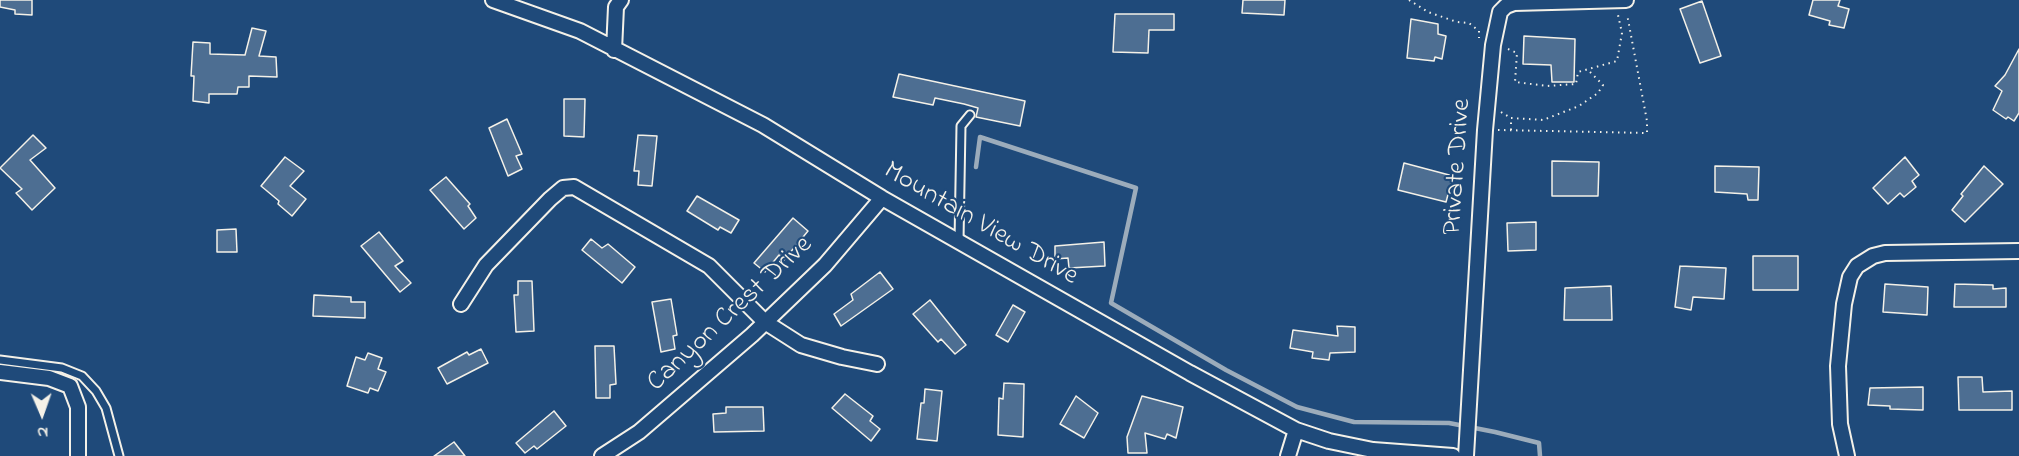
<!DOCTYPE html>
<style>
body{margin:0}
#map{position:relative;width:2019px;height:456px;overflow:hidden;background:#1f4a7a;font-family:"Indie Flower",sans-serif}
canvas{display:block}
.north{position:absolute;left:12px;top:384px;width:60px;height:60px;-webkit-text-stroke:4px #1f4a7a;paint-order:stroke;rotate:178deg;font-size:16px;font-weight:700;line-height:24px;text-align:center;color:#f4f1e8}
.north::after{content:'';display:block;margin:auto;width:21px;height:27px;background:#f4f1e8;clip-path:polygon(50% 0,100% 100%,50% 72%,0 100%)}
</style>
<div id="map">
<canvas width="2019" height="456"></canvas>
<div class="north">N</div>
</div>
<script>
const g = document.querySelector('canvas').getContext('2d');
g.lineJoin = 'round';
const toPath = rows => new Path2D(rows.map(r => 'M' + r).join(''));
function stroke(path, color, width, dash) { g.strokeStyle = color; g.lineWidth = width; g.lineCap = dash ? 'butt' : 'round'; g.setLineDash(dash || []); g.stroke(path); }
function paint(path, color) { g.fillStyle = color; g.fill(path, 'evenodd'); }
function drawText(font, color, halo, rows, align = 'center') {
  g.font = font + ' "Indie Flower",sans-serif'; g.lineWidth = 4.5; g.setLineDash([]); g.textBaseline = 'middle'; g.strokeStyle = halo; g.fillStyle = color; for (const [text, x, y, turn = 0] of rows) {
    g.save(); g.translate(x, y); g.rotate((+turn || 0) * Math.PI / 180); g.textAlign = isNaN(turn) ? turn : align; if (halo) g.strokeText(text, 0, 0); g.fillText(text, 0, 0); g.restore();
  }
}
stroke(toPath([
 [976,167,980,137,1136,188,1111,303,1226,370,1297,407,1354,422,1449,423,1495,432,1539,443,1540,456]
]), '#9cacbb', 4.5);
const building = toPath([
 [0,0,32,0,32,15,15,14,15,10,0,7,0,0],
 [1243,0,1285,0,1284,15,1242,13,1243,0],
 [1813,0,1840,0,1838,6,1849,9,1844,28,1829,25,1830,21,1809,15,1813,0],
 [1702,1,1721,56,1700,63,1680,9,1702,1],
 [1115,14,1174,14,1174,30,1149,30,1148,53,1113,52,1115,14],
 [1411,19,1438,24,1438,34,1446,36,1442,59,1435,57,1434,61,1407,58,1411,19],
 [252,28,266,31,259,56,276,57,277,77,249,76,249,87,238,87,237,94,209,94,209,103,193,101,194,76,191,76,193,42,210,43,210,54,245,55,252,28],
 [1524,36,1575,39,1574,82,1552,82,1551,65,1523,64,1524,36],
 [2019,49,2019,113,2014,121,2008,117,2006,119,1993,110,2002,91,1995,86,2005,75,2019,49],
 [899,74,1025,101,1020,126,976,117,978,108,964,104,935,98,933,105,893,97,899,74],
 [564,99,585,99,584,137,564,136,564,99],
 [507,119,522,154,516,156,522,169,508,176,489,128,507,119],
 [33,135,46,148,30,160,55,188,32,210,16,193,22,189,0,168,33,135],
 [638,135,657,136,652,186,638,185,639,171,634,171,638,135],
 [285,157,304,171,290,186,306,199,292,216,278,204,279,201,261,186,285,157],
 [1905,157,1919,175,1912,181,1916,187,1904,197,1900,193,1888,204,1873,188,1905,157],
 [1552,161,1599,162,1598,196,1552,196,1552,161],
 [1404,163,1453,176,1446,202,1398,190,1404,163],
 [1715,166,1759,167,1758,200,1748,200,1747,194,1715,192,1715,166],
 [1984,166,2003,184,1965,222,1952,210,1963,196,1961,194,1984,166],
 [446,177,470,204,468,206,476,218,464,229,430,190,446,177],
 [697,196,739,220,731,233,720,227,718,230,687,211,697,196],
 [793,218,808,231,784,260,779,255,765,272,754,263,793,218],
 [1536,222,1536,250,1508,251,1507,223,1536,222],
 [236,229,237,252,217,252,217,230,236,229],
 [379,232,403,261,395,266,411,283,400,292,361,246,379,232],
 [591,239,602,248,608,244,635,267,622,283,582,250,591,239],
 [1104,242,1105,266,1069,268,1068,258,1055,259,1055,246,1104,242],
 [1753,256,1798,256,1798,290,1753,290,1753,256],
 [1680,266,1726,268,1724,299,1693,297,1691,310,1675,307,1680,266],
 [880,272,893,289,841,326,834,314,853,300,851,294,880,272],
 [518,281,532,281,534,331,516,332,514,295,518,295,518,281],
 [1885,284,1928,287,1927,315,1883,312,1885,284],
 [1955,284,1993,285,1993,289,2006,288,2006,307,1954,307,1955,284],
 [1611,286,1612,320,1564,320,1565,288,1611,286],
 [314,295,351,297,351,302,365,302,365,318,313,316,314,295],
 [671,299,677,335,673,336,675,349,661,352,652,302,671,299],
 [930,300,966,345,955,354,941,339,938,342,913,314,930,300],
 [1013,305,1025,312,1008,342,996,335,1013,305],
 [1337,326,1355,327,1355,352,1330,353,1329,360,1312,358,1313,352,1290,348,1293,330,1338,336,1337,326],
 [595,346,614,346,616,384,610,385,610,398,596,398,595,346],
 [481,349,488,363,447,384,438,368,467,352,469,355,481,349],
 [368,353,382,358,378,369,386,372,378,391,370,388,368,393,347,386,356,357,365,360,368,353],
 [1958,377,1982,377,1983,392,2012,391,2012,410,1959,410,1958,377],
 [1004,383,1024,384,1023,437,998,435,999,398,1003,399,1004,383],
 [1923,387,1923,410,1890,409,1890,406,1868,405,1870,388,1923,387],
 [925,389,942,391,937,441,917,439,921,403,924,403,925,389],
 [845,394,873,416,870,421,880,429,871,441,832,408,845,394],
 [1076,396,1098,413,1084,438,1060,424,1076,396],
 [1142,396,1183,407,1176,438,1167,434,1165,439,1145,433,1147,453,1128,453,1127,437,1142,396],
 [726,407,763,407,764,431,714,432,713,414,726,413,726,407],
 [554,411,566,426,537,449,534,446,525,453,516,443,554,411],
 [454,442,465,456,434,456,454,442]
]);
paint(building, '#4d6e92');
stroke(building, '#f4f1e8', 1.5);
const lane = toPath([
 [959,241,961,126,970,115],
 [0,360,62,368,82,376,96,391,106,408,119,456]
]);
const street = toPath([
 [493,0,580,31,763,125,882,198,1190,373,1296,430,1329,441,1373,450,1453,456],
 [614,50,616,7,621,0],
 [461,304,486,265,550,199,563,188,574,187,709,266,765,322,801,345,842,357,877,364],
 [0,372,49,378,70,386,78,407,78,456],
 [602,456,639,432,752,335,825,265,882,198],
 [1288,456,1296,430],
 [1466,456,1485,130,1493,45,1500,12,1506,6,1514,3,1626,0],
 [1847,456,1840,424,1838,366,1844,304,1850,277,1857,266,1873,256,1885,253,2019,251]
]);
stroke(lane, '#f4f1e8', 11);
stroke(street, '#f4f1e8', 18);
stroke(toPath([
 [1409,0,1428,12,1457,22,1469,23,1479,31,1479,38],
 [1508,49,1517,53,1515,82,1547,86,1576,84,1578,72,1617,61,1622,33,1618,15],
 [1501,112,1511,118],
 [1498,130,1647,133,1647,121,1627,14],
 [1511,130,1511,118,1543,120,1579,106,1598,93,1603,85,1588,70]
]), '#f4f1e8', 2, [1.5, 4.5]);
stroke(lane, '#1f4a7a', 7);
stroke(street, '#1f4a7a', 14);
drawText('27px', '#f4f1e8', '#1f4a7a', [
 ["Private Drive",1459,167,-86],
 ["Mountain View Drive",980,225,30],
 ["Canyon Crest Drive",731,315,-43]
]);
</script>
